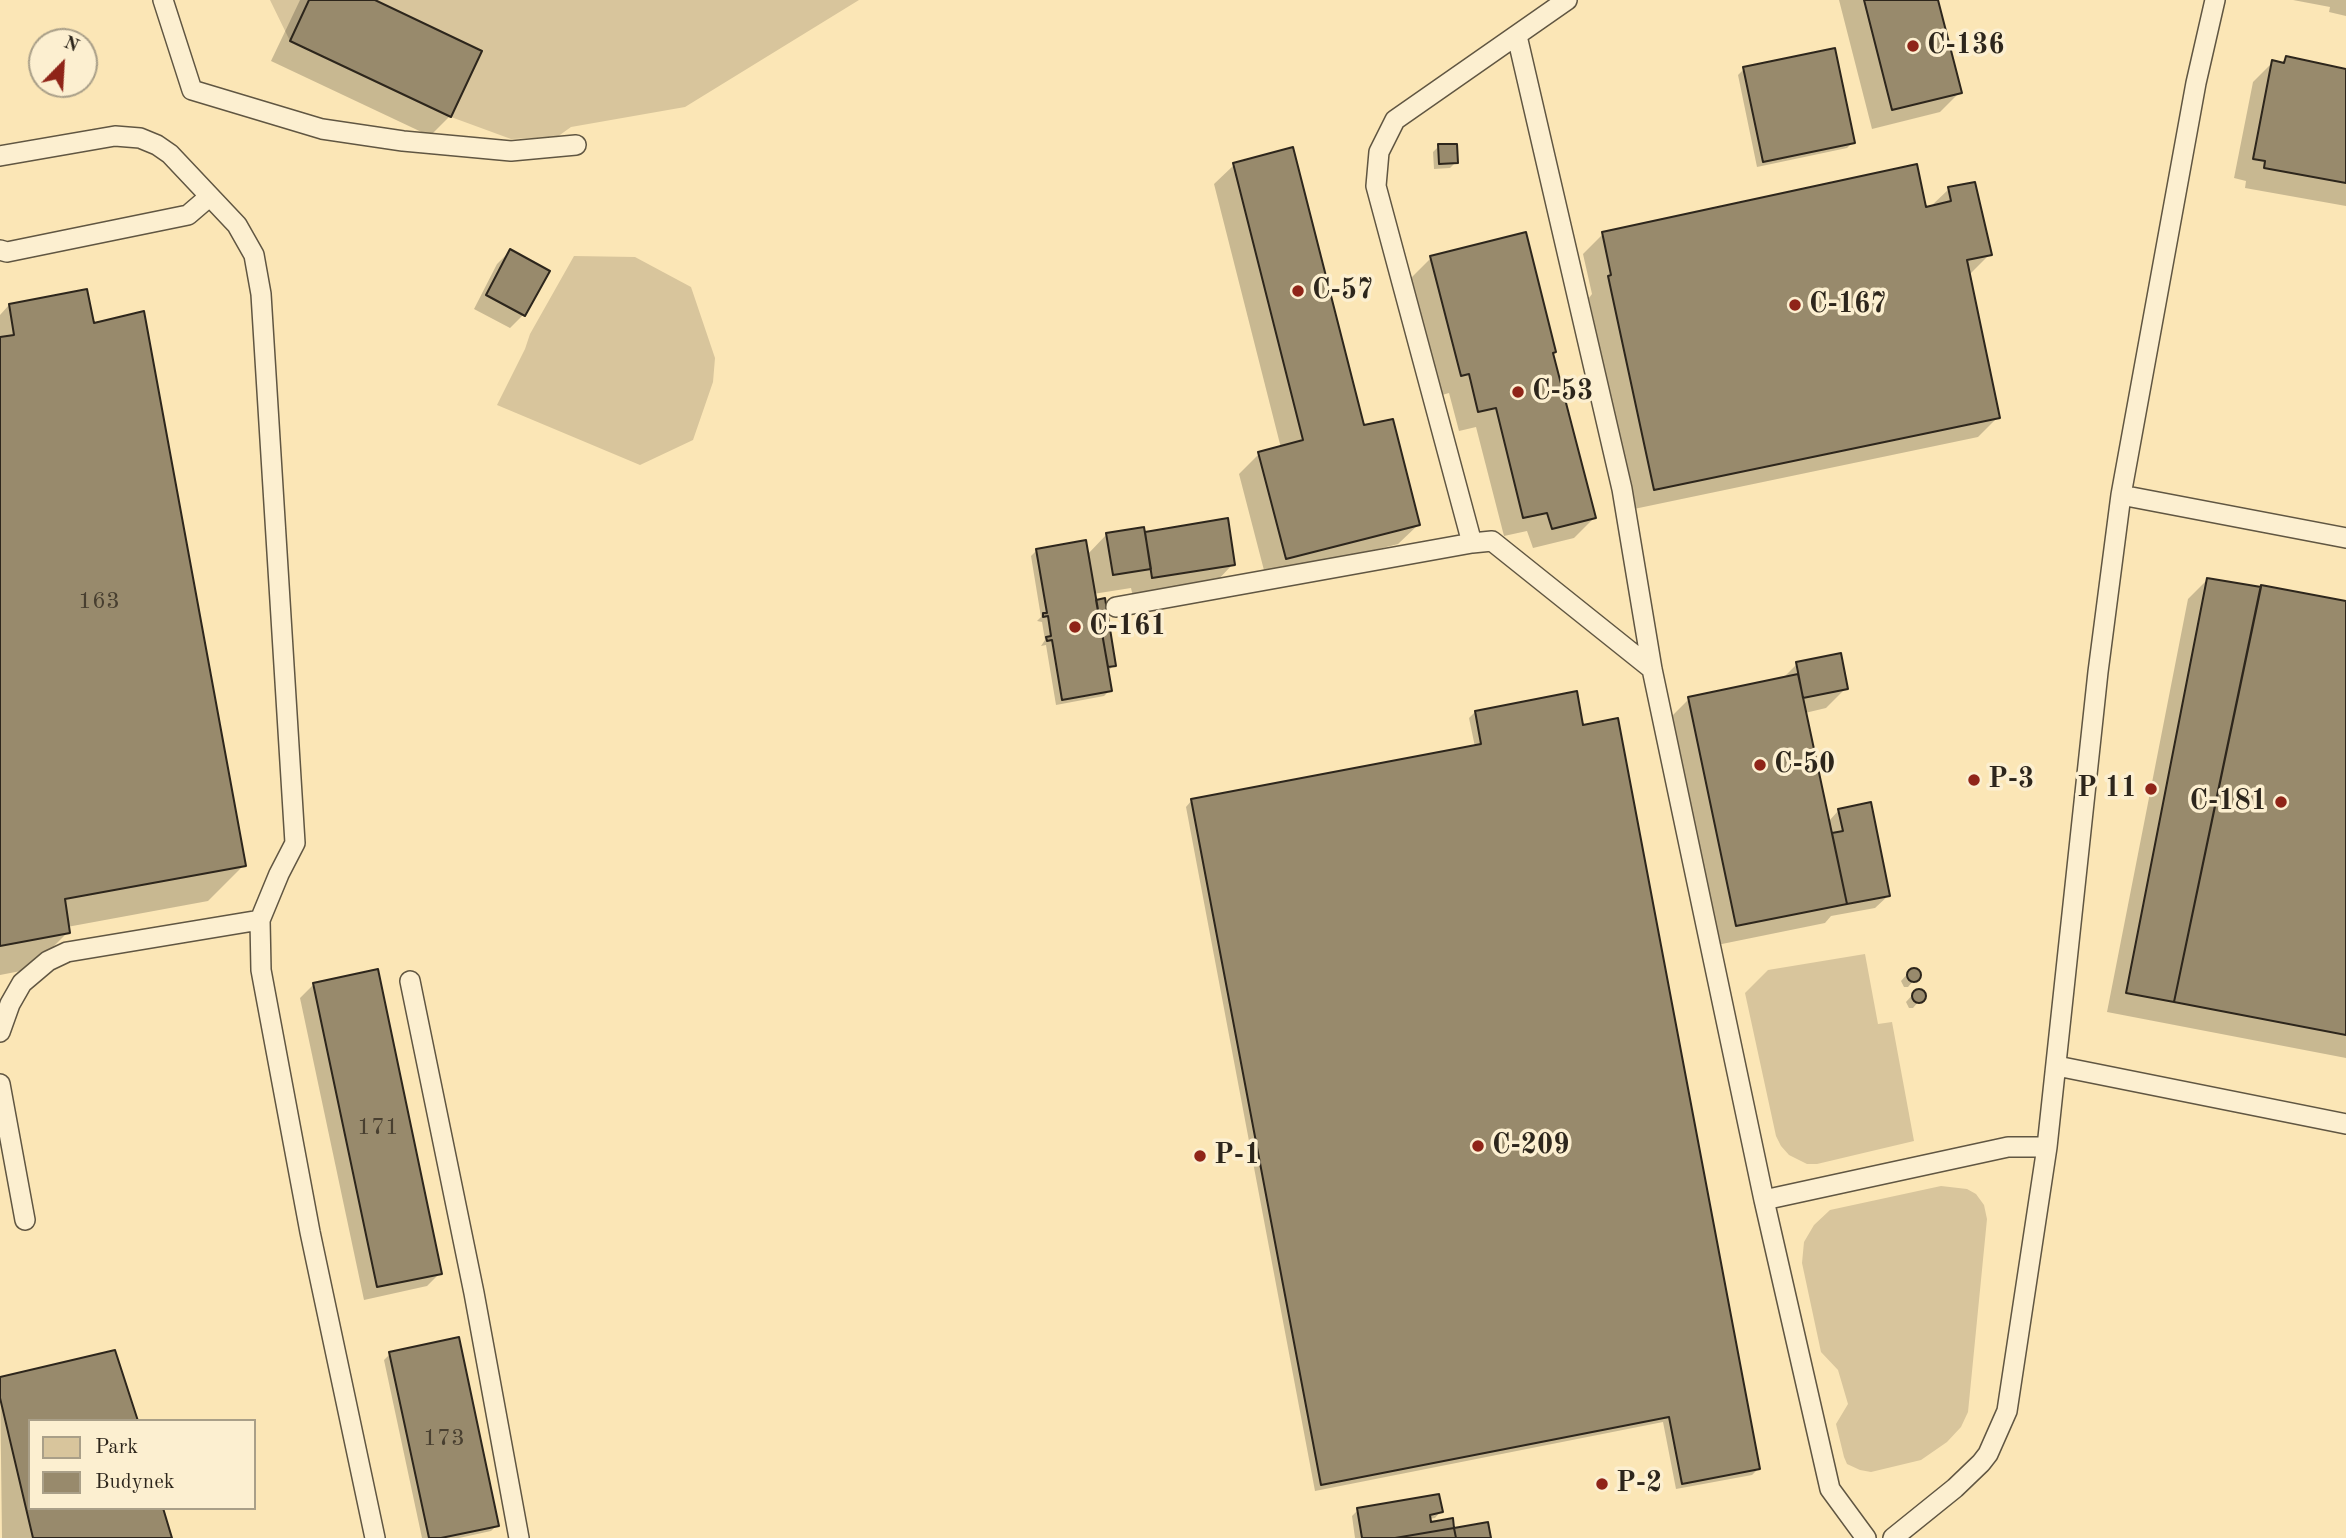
<!DOCTYPE html>
<style>
body{margin:0}
#map{position:relative;width:2346px;height:1538px;overflow:hidden;background:#fbe6b6;font-family:"Old Standard TT",serif}
canvas{display:block}
.legend{position:absolute;left:28px;top:1419px;width:228px;height:91px;box-sizing:border-box;background:#fcefd0;border:2px solid #a99f88;margin:0;padding:9px 12px;list-style:none;font-size:21px;color:#2d261c}
.legend li{display:flex;align-items:center;gap:14px;height:35px}
.legend b{width:35px;border:2px solid #a99f88}
.north{position:absolute;left:28px;top:28px;width:70px;height:70px;box-sizing:border-box;background:#fcefd0;border:2px solid #a99f88;border-radius:50%;rotate:24deg;font-size:19px;font-weight:700;line-height:28px;text-align:center;color:#2d261c}
.north::after{content:'';display:block;margin:auto;width:24px;height:32px;background:#8f2418;clip-path:polygon(50% 0,100% 100%,50% 72%,0 100%)}
</style>
<div id="map">
<canvas width="2346" height="1538"></canvas>
<ul class="legend">
<li><b style="height:19px;background:#d8c59c"></b>Park</li>
<li><b style="height:19px;background:#988a6c"></b>Budynek</li>
</ul>
<div class="north">N</div>
</div>
<script>
const g = document.querySelector('canvas').getContext('2d');
g.lineJoin = 'round';
function paint(path, color) { g.fillStyle = color; g.fill(path, 'evenodd'); }
const toPath = rows => new Path2D(rows.map(r => 'M' + r).join(''));
function stroke(path, color, width, dash) { g.strokeStyle = color; g.lineWidth = width; g.lineCap = dash ? 'butt' : 'round'; g.setLineDash(dash || []); g.stroke(path); }
function drawText(font, color, halo, rows, align = 'center') {
  g.font = font + ' "Old Standard TT",serif'; g.lineWidth = 7; g.setLineDash([]); g.textBaseline = 'middle'; g.strokeStyle = halo; g.fillStyle = color; for (const [text, x, y, turn = 0] of rows) {
    g.save(); g.translate(x, y); g.rotate((+turn || 0) * Math.PI / 180); g.textAlign = isNaN(turn) ? turn : align; if (halo) g.strokeText(text, 0, 0); g.fillText(text, 0, 0); g.restore();
  }
}
paint(toPath([
 [270,0,859,0,685,107,571,127,557,137,511,139,451,117,290,41],
 [574,256,635,257,691,287,715,358,713,382,693,440,640,465,497,405,525,349,530,334],
 [1865,954,1878,1024,1892,1022,1914,1141,1817,1164,1807,1164,1789,1155,1781,1146,1776,1136,1745,993,1768,970],
 [1941,1186,1967,1189,1976,1194,1984,1205,1987,1219,1968,1412,1961,1427,1947,1442,1921,1460,1871,1472,1860,1470,1847,1464,1844,1457,1836,1424,1848,1404,1838,1370,1821,1352,1802,1263,1804,1242,1814,1225,1830,1210]
]), '#d8c59c');
paint(toPath([
 [300,0,371,0,450,116,430,136,271,61],
 [1839,0,1936,0,1960,92,1940,112,1872,129],
 [2293,0,2346,0,2346,16,2329,12,2330,7],
 [2286,58,2346,71,2346,206,2245,188,2246,181,2234,178,2253,82,2273,62,2281,64],
 [1744,69,1853,142,1847,148,1757,167,1738,75],
 [1439,146,1456,162,1450,168,1434,169,1433,152],
 [1234,165,1363,428,1418,525,1398,544,1266,578,1239,474,1259,454,1281,448,1214,184],
 [1949,189,1990,254,1970,274,1998,417,1978,437,1634,509,1589,298,1592,294,1583,254,1603,234,1925,209,1930,207],
 [510,251,523,315,510,328,474,309,497,264],
 [1431,258,1555,351,1551,355,1594,518,1574,538,1533,548,1527,531,1504,536,1476,427,1459,431,1449,393,1442,395,1411,278],
 [9,305,93,325,244,865,208,901,67,927,68,932,31,969,0,975,0,315],
 [1226,520,1233,564,1214,584,1133,597,1131,588,1093,594,1114,665,1107,672,1110,690,1104,696,1056,705,1046,645,1041,646,1045,640,1042,622,1037,621,1041,617,1031,556,1037,550,1087,555,1107,534,1144,534],
 [2208,579,2346,603,2346,1058,2107,1012,2188,599],
 [1797,664,1846,688,1826,708,1805,713,1828,822,1839,810,1889,895,1875,908,1831,916,1825,923,1717,945,1669,719,1689,699,1782,679],
 [1475,712,1582,727,1758,1469,1752,1475,1676,1489,1663,1422,1315,1491,1186,807,1192,800,1475,747,1469,718],
 [1914,969,1919,974,1908,987,1904,987,1901,981,1910,971],
 [314,984,440,1273,427,1286,364,1300,300,998],
 [1919,991,1924,995,1913,1008,1909,1008,1906,1002,1915,992],
 [390,1354,497,1525,491,1531,459,1538,422,1538,384,1360],
 [0,1379,30,1421,30,1508,170,1538,2,1538],
 [1358,1510,1441,1511,1435,1518,1429,1519,1430,1524,1489,1538,1355,1538,1352,1516]
]), '#0003');
const building = toPath([
 [309,0,375,0,482,51,451,117,290,41,309,0],
 [1864,0,1938,0,1962,93,1892,110,1864,0],
 [1835,48,1855,143,1763,162,1743,67,1835,48],
 [2286,56,2346,69,2346,183,2264,168,2265,161,2253,159,2272,60,2284,63,2286,56],
 [1438,144,1457,144,1458,163,1439,164,1438,144],
 [1293,147,1364,425,1393,419,1420,525,1286,559,1258,452,1303,440,1233,163,1293,147],
 [1917,164,1926,207,1951,201,1948,187,1975,182,1992,255,1967,260,2000,418,1654,490,1608,276,1611,275,1602,232,1917,164],
 [1526,232,1556,352,1553,353,1596,518,1552,529,1547,513,1523,518,1496,408,1478,412,1469,374,1461,376,1430,256,1526,232],
 [510,249,550,271,525,316,486,295,510,249],
 [87,289,94,323,144,311,246,866,65,899,70,933,0,946,0,337,14,335,9,304,87,289],
 [1228,518,1235,565,1152,578,1145,532,1228,518],
 [1144,527,1151,569,1113,575,1106,533,1144,527],
 [1086,540,1112,691,1062,700,1052,640,1047,641,1046,637,1051,636,1048,616,1043,617,1043,613,1047,613,1036,549,1086,540],
 [2207,578,2261,587,2174,1002,2126,993,2207,578],
 [2261,585,2346,601,2346,1035,2174,1002,2261,585],
 [1105,598,1116,666,1108,667,1096,600,1105,598],
 [1841,653,1848,689,1803,698,1796,662,1841,653],
 [1798,674,1847,904,1736,926,1688,697,1798,674],
 [1577,691,1583,725,1618,718,1760,1469,1682,1484,1669,1417,1321,1485,1191,799,1481,744,1475,711,1577,691],
 [1871,802,1890,896,1847,904,1832,833,1843,831,1838,809,1871,802],
 '1907 975a7 7 0 1 1 14 0a7 7 0 1 1-14 0Z',
 [378,969,442,1274,377,1287,313,983,378,969],
 '1912 996a7 7 0 1 1 14 0a7 7 0 1 1-14 0Z',
 [459,1337,499,1526,441,1538,429,1538,389,1352,459,1337],
 [115,1350,138,1421,30,1421,30,1508,163,1508,172,1538,33,1538,0,1398,0,1377,115,1350],
 [1439,1494,1443,1512,1430,1515,1431,1522,1453,1518,1454,1528,1395,1538,1362,1538,1357,1508,1439,1494],
 [1488,1522,1491,1538,1456,1538,1454,1528,1488,1522],
 [1454,1528,1456,1538,1395,1538,1454,1528]
]);
paint(building, '#988a6c');
stroke(building, '#2d261c', 2);
const lane = toPath([
 [163,0,192,90,322,129,403,141,511,151,576,145],
 [1567,0,1395,120,1379,152,1376,186,1472,543,1492,541,1652,669],
 [1517,36,1622,489,1652,669,1764,1200],
 [0,156,115,136,140,138,157,145,170,154,237,225,254,255,261,294,295,843,279,874,260,920,67,952,48,961,22,983,10,1004,0,1032],
 [0,250,7,252,188,215,209,197],
 [2121,495,2346,538],
 [1116,607,1472,543],
 [260,920,261,970,310,1232,375,1538],
 [410,981,474,1293,519,1538],
 [2057,1066,2346,1124],
 [0,1084,25,1220],
 [1866,1538,1830,1489,1764,1200,2008,1147,2047,1147],
 [1893,1538,1955,1488,1981,1463,1988,1454,2007,1411,2047,1147,2098,672,2121,495,2196,83,2215,0]
]);
stroke(lane, '#605642', 22);
stroke(lane, '#fcefd0', 19);
for (const [x, y, r, color] of [
 [1913,46,7,"#8f2418"],
 [1298,291,7,"#8f2418"],
 [1795,305,7,"#8f2418"],
 [1518,392,7,"#8f2418"],
 [1075,627,7,"#8f2418"],
 [1760,765,7,"#8f2418"],
 [1974,780,7,"#8f2418"],
 [2151,789,7,"#8f2418"],
 [2281,802,7,"#8f2418"],
 [1478,1146,7,"#8f2418"],
 [1200,1156,7,"#8f2418"],
 [1602,1484,7,"#8f2418"]
]) { const dot = new Path2D(); dot.arc(x, y, r, 0, 2 * Math.PI); g.fillStyle = color; g.fill(dot); stroke(dot, '#fcefd0', 2.5); }
drawText('24px', '#483f30', null, [
 ["163",99,602],
 ["171",378,1128],
 ["173",444,1439]
]);
drawText('bold 28px', '#2d261c', '#fcefd0', [
 ["C-136",1927,46],
 ["C-57",1312,291],
 ["C-167",1809,305],
 ["C-53",1532,392],
 ["C-161",1089,627],
 ["C-50",1774,765],
 ["P-3",1988,780],
 ["P 11",2137,789,"right"],
 ["C-181",2267,802,"right"],
 ["C-209",1492,1146],
 ["P-1",1214,1156],
 ["P-2",1616,1484]
], 'left');
</script>
